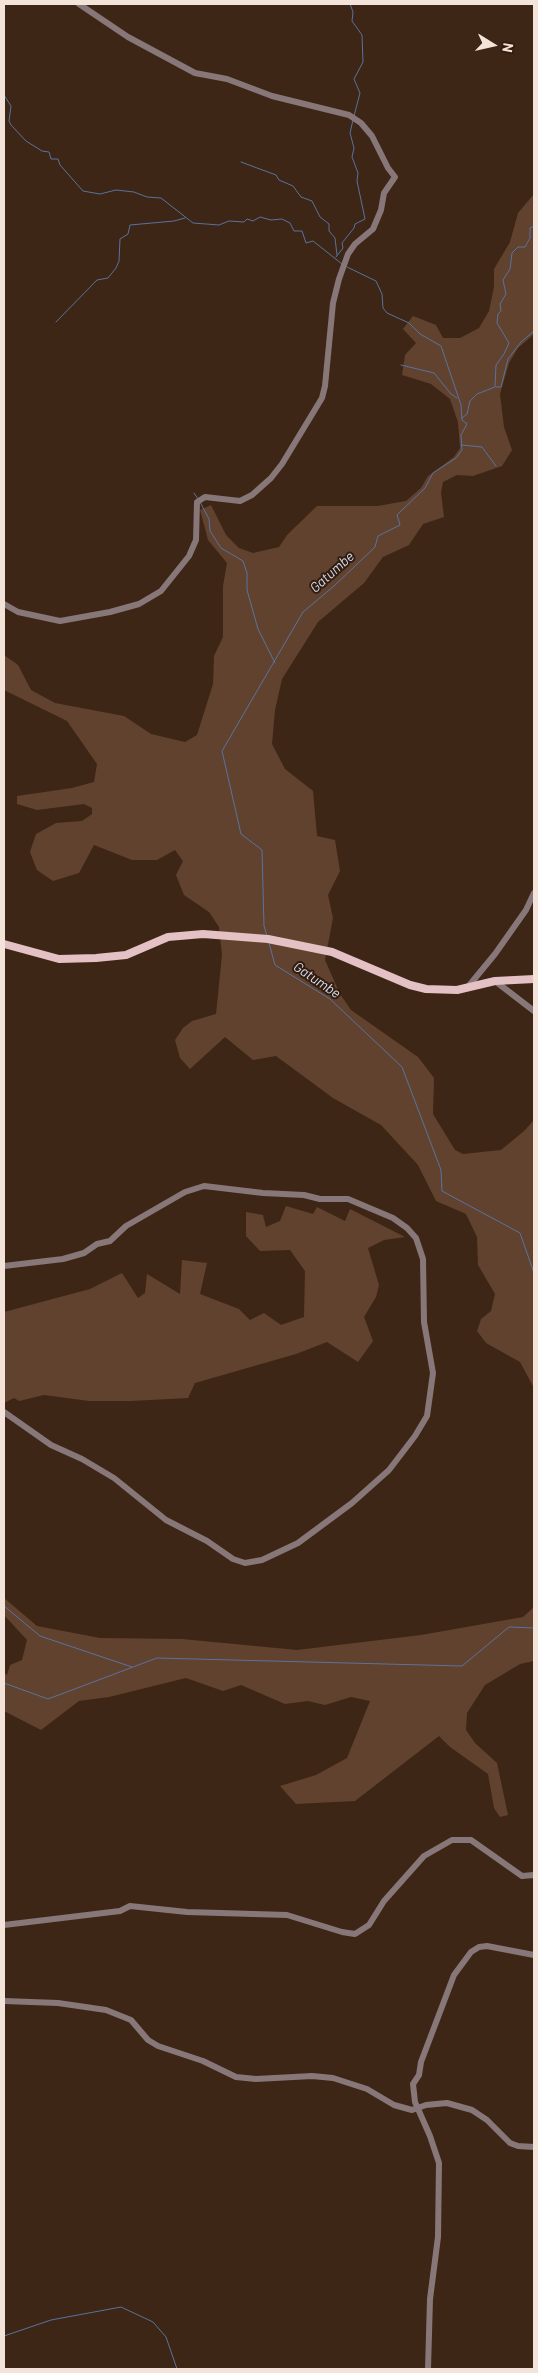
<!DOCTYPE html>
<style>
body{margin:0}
#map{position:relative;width:538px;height:2373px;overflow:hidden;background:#3e2616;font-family:Barlow,sans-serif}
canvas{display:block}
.frame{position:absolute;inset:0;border:5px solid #f4e3d9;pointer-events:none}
.north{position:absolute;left:468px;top:20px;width:50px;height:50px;-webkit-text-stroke:4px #341c0c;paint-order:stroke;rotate:100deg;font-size:14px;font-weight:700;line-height:20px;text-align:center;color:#f4e3d9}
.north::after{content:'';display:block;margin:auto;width:18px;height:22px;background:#f4e3d9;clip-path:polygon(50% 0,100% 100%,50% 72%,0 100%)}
</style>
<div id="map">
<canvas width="538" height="2373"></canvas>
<div class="frame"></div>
<div class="north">N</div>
</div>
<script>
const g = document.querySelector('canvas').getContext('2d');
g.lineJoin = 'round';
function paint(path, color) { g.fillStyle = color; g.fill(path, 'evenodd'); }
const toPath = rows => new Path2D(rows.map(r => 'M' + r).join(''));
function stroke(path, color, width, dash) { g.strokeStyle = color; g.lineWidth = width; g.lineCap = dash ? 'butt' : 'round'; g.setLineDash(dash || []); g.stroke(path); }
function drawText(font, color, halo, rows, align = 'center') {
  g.font = font + ' Barlow,sans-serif'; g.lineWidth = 4; g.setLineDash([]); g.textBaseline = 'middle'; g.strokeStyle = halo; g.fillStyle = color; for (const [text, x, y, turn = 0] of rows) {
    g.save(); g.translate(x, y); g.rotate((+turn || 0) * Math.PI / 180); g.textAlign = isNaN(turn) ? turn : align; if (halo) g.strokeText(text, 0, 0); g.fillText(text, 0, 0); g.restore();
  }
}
paint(toPath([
 [534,194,534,334,518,348,509,363,500,394,504,427,512,450,502,466,473,476,457,475,443,482,441,493,444,517,423,524,409,545,383,557,364,583,318,622,282,679,275,710,272,744,285,769,313,791,317,836,335,840,340,871,328,895,333,918,325,960,340,994,351,1010,418,1057,434,1078,433,1114,455,1150,463,1154,501,1150,524,1131,534,1120,534,1388,520,1362,486,1343,477,1331,481,1319,491,1311,495,1294,478,1265,477,1237,466,1214,436,1201,418,1165,381,1125,333,1098,276,1056,253,1060,225,1037,190,1069,180,1058,175,1040,183,1028,192,1021,216,1014,222,955,219,927,209,912,184,895,176,875,183,861,175,850,157,860,132,860,94,845,79,873,53,881,37,870,30,852,36,834,56,823,82,821,92,814,92,808,84,804,37,810,17,804,17,796,72,788,94,782,97,764,67,721,4,690,4,655,18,665,31,690,55,703,124,716,151,734,185,742,197,735,213,684,214,656,223,637,223,586,227,563,208,540,200,510,211,505,226,535,239,548,253,553,279,547,287,535,317,506,378,506,406,501,421,488,428,476,454,457,460,448,458,422,450,399,431,384,402,375,405,355,416,343,403,329,413,316,436,325,443,338,460,338,479,328,489,311,494,287,494,269,510,242,518,213],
 [286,1206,313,1214,317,1207,345,1221,350,1209,405,1237,384,1240,368,1248,379,1285,376,1297,364,1317,373,1341,358,1362,327,1342,296,1354,195,1383,188,1398,131,1401,89,1401,44,1395,19,1401,14,1398,4,1403,4,1312,90,1289,122,1273,138,1298,145,1293,147,1274,180,1294,182,1260,207,1263,200,1294,239,1309,250,1320,264,1313,281,1325,304,1317,305,1271,290,1250,260,1251,246,1236,246,1212,263,1215,266,1227,280,1221],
 [4,1598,37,1626,100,1638,182,1639,297,1650,421,1635,523,1617,534,1607,534,1661,520,1664,485,1685,467,1713,466,1730,475,1743,497,1763,508,1815,500,1817,494,1808,488,1774,450,1747,439,1736,355,1801,296,1804,280,1786,316,1775,347,1758,370,1701,351,1697,325,1705,308,1701,285,1704,241,1685,223,1691,186,1678,109,1697,79,1701,41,1730,4,1711,4,1673,7,1675,10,1665,22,1660,27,1640,4,1615]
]), '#61422e');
stroke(toPath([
 [350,4,353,12,352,21,362,35,363,62,354,79,360,93,354,116],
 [4,95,11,106,9,121,11,125,26,141,42,151,49,152,51,159,58,159,60,165,83,191,100,194,116,190,134,192,147,197,161,198,193,223,219,225,229,221,244,222,247,219,253,221,260,217,271,220,282,219,290,223,294,231,302,231,306,243,313,241,342,264],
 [241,162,276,175,279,180,293,186,301,197,312,201,320,217,329,224,329,231,335,238,337,255],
 [336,257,343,248,342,243,354,228,355,224,365,219,357,181,358,173,352,157,354,148,350,133,353,120],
 [56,322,97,280,108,278,116,268,119,261,120,239,128,234,130,225,174,221,185,218],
 [401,365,434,373,451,394,457,398],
 [496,387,501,387,508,359,521,342,534,331],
 [462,418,467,414,470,401,477,394,495,387,496,365,504,354,509,343,497,323,498,314,501,311,500,304,506,294,503,280,510,269,512,253,518,247,525,247,530,238,530,228,534,226],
 [461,445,482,447,496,466],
 [194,493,198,499],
 [200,502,209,519,210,531,221,548,243,561,247,573,247,590,258,629,275,663],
 [267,936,264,926,262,850,241,834,222,751,303,612,334,586,375,547,378,536,400,525,397,515,425,488,433,473,456,458,462,450,461,435,467,424,462,420,461,405,441,346,420,334,409,323,387,313,383,308,382,294,376,281,347,267],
 [269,943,275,965,330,999,402,1067,441,1170,442,1191,520,1233,534,1273],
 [4,1606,40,1636,132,1667],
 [4,1683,48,1699,157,1658,462,1666,509,1627,534,1628],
 [4,2336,51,2320,121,2307,153,2322,166,2337,177,2369]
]), '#5873a0', 1);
stroke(toPath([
 [4,604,18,612,60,621,110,612,139,604,161,591,189,556,196,540,197,502,205,497,240,501,252,495,271,478,282,464,322,398,325,386,333,303,339,279,348,254,355,244,373,229,381,210,384,193,395,177,388,168,372,136,361,123,349,115,272,96,227,79,195,73,128,37,79,4],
 [495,981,534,1011],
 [467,988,495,954,526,910,534,893],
 [4,1266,63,1259,84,1253,97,1244,110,1241,126,1226,185,1192,204,1186,263,1193,304,1195,320,1199,348,1199,393,1218,407,1228,416,1238,423,1259,424,1322,433,1373,427,1416,415,1436,389,1470,352,1503,298,1543,262,1560,245,1563,233,1559,207,1541,166,1520,114,1478,82,1459,51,1445,4,1412],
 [4,1925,120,1911,130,1906,187,1912,287,1915,342,1932,355,1934,369,1925,384,1901,424,1856,452,1840,471,1840,522,1876,534,1875],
 [4,2001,58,2003,106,2010,131,2020,148,2040,158,2046,203,2061,236,2077,256,2079,312,2076,333,2078,367,2089,394,2105,412,2110,426,2105,447,2103,472,2110,487,2120,510,2143,518,2146,534,2147],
 [428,2369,430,2299,438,2237,439,2163,430,2136,415,2102,413,2084,419,2075,421,2062,454,1975,471,1952,479,1947,487,1946,534,1955]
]), '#877778', 6);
stroke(toPath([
 [4,944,59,959,96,958,126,955,168,937,203,934,268,939,332,952,410,985,426,989,457,990,495,981,534,979]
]), '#e3c1c4', 8);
drawText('italic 14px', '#cedffc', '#341c0c', [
 ["Gatumbe",332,572,-42],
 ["Gatumbe",317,980,34]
]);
</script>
